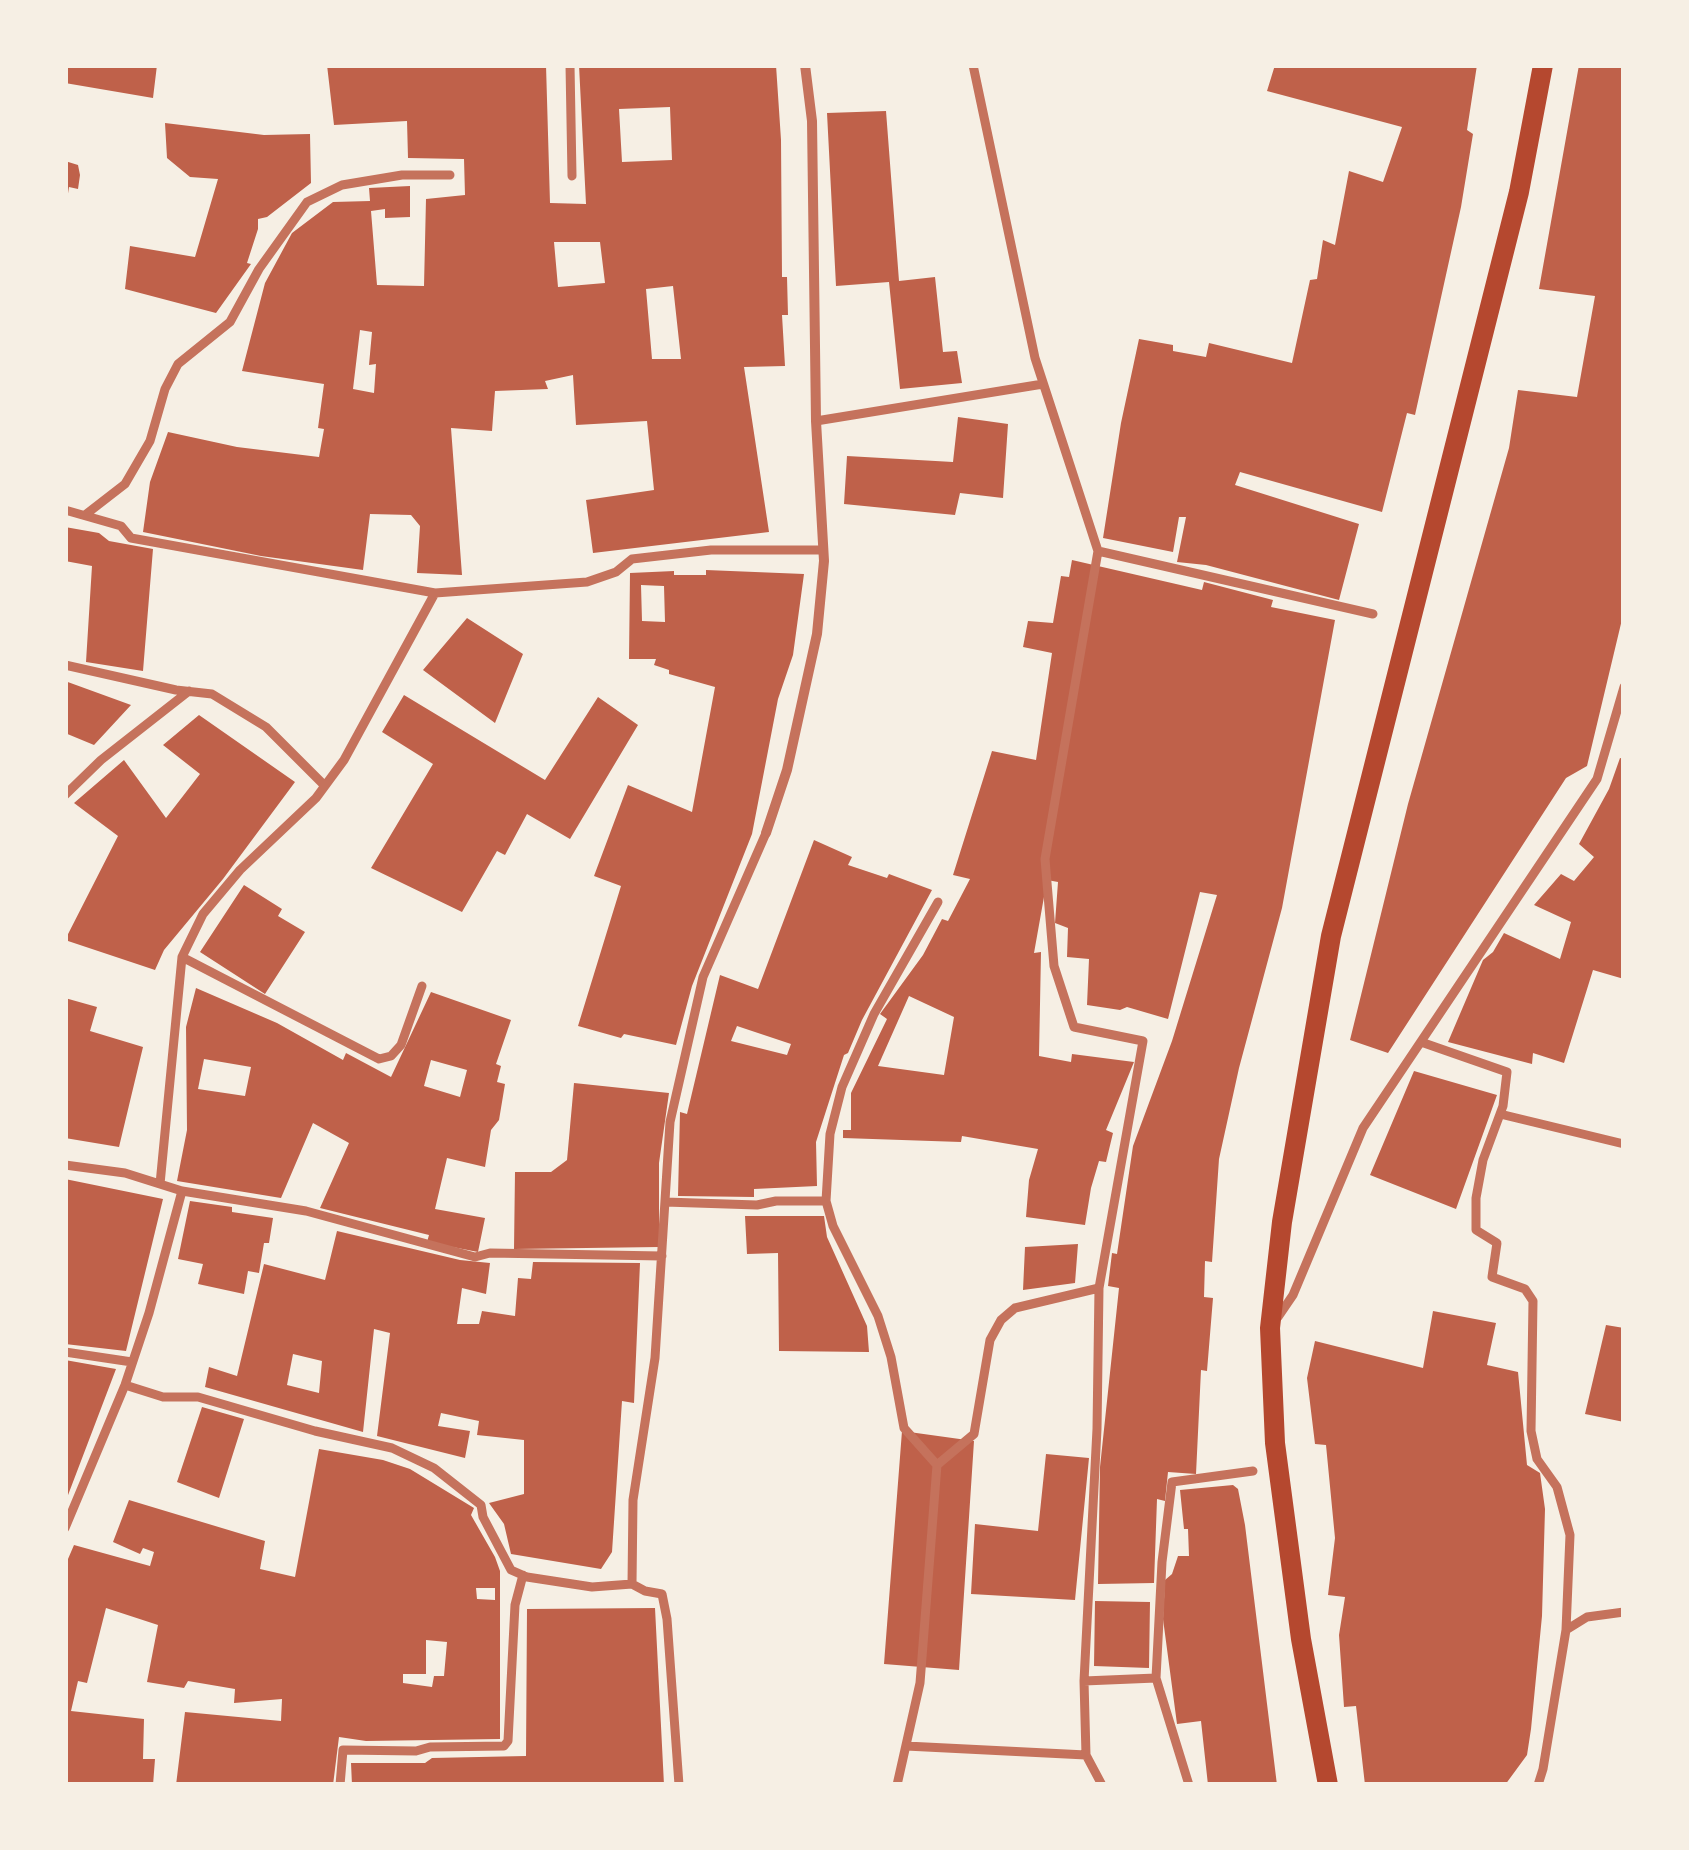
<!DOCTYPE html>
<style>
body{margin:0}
#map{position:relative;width:1689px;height:1850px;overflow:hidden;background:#f6efe4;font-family:Georgia,serif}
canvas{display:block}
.frame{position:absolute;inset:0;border:68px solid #f6efe4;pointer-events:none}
</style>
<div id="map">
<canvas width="1689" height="1850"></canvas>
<div class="frame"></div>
</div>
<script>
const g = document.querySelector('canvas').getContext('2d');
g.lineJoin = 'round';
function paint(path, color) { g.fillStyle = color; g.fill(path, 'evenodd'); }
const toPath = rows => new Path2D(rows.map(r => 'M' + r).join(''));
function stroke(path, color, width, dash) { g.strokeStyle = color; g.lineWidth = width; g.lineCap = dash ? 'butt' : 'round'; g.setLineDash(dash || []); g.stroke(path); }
paint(toPath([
 [65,65,157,65,153,98,65,83],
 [327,65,546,65,550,203,586,204,579,65,776,65,781,140,782,277,787,277,788,315,782,315,785,366,744,367,769,532,593,553,586,500,654,490,647,421,576,425,573,375,545,381,548,389,495,391,492,431,451,428,462,575,417,573,420,526,411,515,370,514,363,570,261,556,143,532,150,482,168,432,237,447,319,457,324,429,318,428,324,384,242,371,265,283,292,233,333,202,370,201,369,188,410,186,410,217,385,218,385,209,371,211,377,285,424,286,426,199,465,195,464,159,408,158,407,121,334,125],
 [670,107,672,160,622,162,619,109],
 [554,242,600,242,605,283,558,287],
 [673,286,681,359,652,359,646,289],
 [360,330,372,332,369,365,376,364,374,393,353,389],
 [1275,65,1477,65,1467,130,1473,134,1461,207,1415,415,1407,413,1382,512,1240,472,1235,485,1359,524,1339,600,1206,565,1177,562,1186,517,1179,517,1173,552,1103,538,1121,423,1139,339,1173,345,1173,351,1206,357,1209,343,1292,363,1310,280,1317,279,1323,240,1335,245,1349,171,1383,182,1402,127,1267,91],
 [1579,65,1624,65,1624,611,1587,766,1566,778,1388,1053,1350,1040,1408,804,1509,448,1518,390,1577,397,1595,296,1539,289],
 [886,111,899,281,935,277,943,352,957,351,962,383,900,389,889,282,836,286,827,113],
 [165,123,264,135,310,134,311,183,267,217,258,219,258,229,247,263,251,264,216,313,125,289,130,246,195,257,218,179,190,177,167,158],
 [65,161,78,165,80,175,78,189,69,187,67,200],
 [958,417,1008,424,1003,498,960,493,955,515,844,504,847,456,953,462],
 [65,527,99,533,109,541,153,549,143,671,86,662,92,566,65,561],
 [1072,560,1202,590,1204,582,1273,600,1271,607,1335,620,1282,908,1239,1068,1219,1159,1212,1262,1205,1261,1204,1297,1213,1298,1207,1371,1201,1370,1196,1474,1168,1472,1165,1501,1157,1499,1154,1583,1098,1584,1100,1467,1119,1288,1108,1286,1112,1253,1117,1254,1133,1146,1172,1041,1217,895,1200,892,1168,1019,1127,1007,1120,1010,1087,1005,1089,959,1067,957,1068,928,1055,923,1058,882,1047,880,1034,953,1041,952,1039,1056,1071,1062,1072,1054,1134,1062,1106,1130,1113,1133,1106,1162,1099,1161,1091,1188,1085,1225,1026,1217,1029,1180,1038,1149,962,1136,961,1142,843,1138,843,1130,851,1130,851,1093,887,1019,880,1014,923,955,942,919,948,921,970,879,953,875,992,751,1036,760,1052,653,1023,647,1028,621,1053,623,1061,576,1069,577],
 [909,996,954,1017,944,1075,878,1066],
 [706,570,804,574,793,655,778,699,752,834,692,986,676,1045,624,1034,621,1038,578,1026,621,886,594,876,628,785,692,812,715,687,669,674,669,670,654,665,656,659,629,659,630,573,674,571,674,575,706,575],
 [641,585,664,586,665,622,642,621],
 [467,618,523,654,495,723,423,670],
 [65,681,131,705,94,745,65,733],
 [404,695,545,780,598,697,638,725,570,839,527,814,505,855,497,851,462,912,371,868,433,764,382,732],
 [199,715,295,782,223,879,164,950,155,970,65,940,118,836,74,803,124,760,166,818,200,774,163,745],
 [1620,758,1624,759,1624,979,1593,970,1564,1063,1533,1053,1532,1064,1448,1042,1483,960,1493,952,1504,933,1560,959,1571,922,1534,905,1561,874,1574,881,1594,857,1579,844,1609,789],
 [814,840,852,857,848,865,887,878,889,874,932,890,862,1020,848,1053,844,1055,816,1142,817,1186,754,1189,754,1197,678,1196,680,1112,687,1114,720,975,758,989],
 [737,1026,791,1044,787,1055,731,1041],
 [244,885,282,909,278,916,305,932,265,994,200,952],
 [196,988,277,1023,343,1060,346,1053,391,1077,431,992,511,1020,496,1064,501,1066,497,1082,505,1084,499,1120,491,1130,485,1167,447,1158,435,1209,485,1218,478,1252,427,1242,429,1235,320,1208,349,1143,313,1123,281,1198,177,1181,187,1130,186,1027],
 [204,1059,251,1067,245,1096,198,1089],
 [431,1060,467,1070,460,1097,424,1086],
 [65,998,97,1007,90,1031,143,1047,119,1147,65,1138],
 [1414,1071,1497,1095,1456,1209,1370,1175],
 [574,1083,669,1093,659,1163,659,1247,514,1249,515,1172,551,1172,567,1160],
 [65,1179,163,1199,126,1351,65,1344],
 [190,1201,232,1207,232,1212,273,1218,269,1243,264,1243,259,1273,248,1271,244,1294,198,1284,203,1264,178,1259],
 [745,1216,824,1216,827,1237,867,1326,869,1352,779,1351,778,1253,747,1254],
 [337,1231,460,1260,490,1263,486,1294,462,1288,457,1324,479,1324,482,1311,515,1316,518,1278,531,1279,533,1262,640,1263,634,1403,622,1401,612,1552,601,1569,511,1554,504,1524,489,1503,524,1494,524,1440,477,1435,479,1421,441,1413,438,1426,470,1431,465,1458,377,1436,390,1333,374,1329,363,1432,205,1387,209,1367,237,1376,264,1264,325,1280],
 [293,1354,322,1361,319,1393,287,1385],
 [1078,1244,1075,1283,1023,1290,1025,1247],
 [1433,1311,1496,1323,1487,1365,1518,1372,1527,1465,1540,1473,1545,1509,1542,1616,1531,1729,1527,1755,1505,1785,1365,1785,1356,1706,1344,1707,1339,1635,1345,1597,1328,1595,1335,1538,1326,1445,1315,1444,1307,1378,1315,1341,1423,1368],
 [1606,1325,1624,1328,1624,1422,1585,1414],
 [65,1360,116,1369,65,1503],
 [202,1407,244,1419,219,1498,177,1482],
 [902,1431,974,1441,959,1670,884,1664],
 [319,1449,383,1460,410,1469,474,1508,471,1515,495,1557,500,1571,500,1739,366,1741,339,1737,333,1785,176,1785,185,1712,281,1721,282,1699,234,1703,235,1689,188,1681,184,1688,147,1682,158,1625,106,1608,87,1683,78,1681,71,1711,144,1719,143,1759,155,1759,153,1785,65,1785,65,1566,74,1545,150,1566,154,1552,143,1548,140,1554,113,1542,129,1500,265,1541,260,1569,295,1577],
 [476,1588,495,1588,495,1600,477,1599],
 [426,1640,447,1642,444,1676,434,1676,432,1687,403,1683,403,1674,426,1674],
 [1046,1454,1089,1458,1075,1600,971,1594,975,1524,1038,1531],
 [1233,1485,1238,1489,1245,1525,1277,1785,1208,1785,1201,1721,1177,1724,1163,1619,1165,1580,1172,1574,1178,1556,1189,1556,1188,1529,1184,1529,1180,1490],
 [1095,1601,1150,1602,1149,1668,1094,1666],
 [655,1608,664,1785,352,1785,351,1763,425,1763,432,1758,526,1756,527,1609]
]), '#bf614a');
stroke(toPath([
 [570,65,572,176],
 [973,65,1035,358,1098,551,1045,859,1054,966,1074,1027,1143,1041,1099,1288,1097,1429,1084,1681,1086,1755,1102,1785],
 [816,421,1043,384],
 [65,510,121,526,131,538,435,593,587,582,616,572,632,559,711,550,822,550],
 [85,515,125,484,150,441,165,389,178,364,230,322,259,269,307,202,342,185,402,175,450,175],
 [1098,551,1373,614],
 [65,665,176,690,212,694,266,727,324,785],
 [65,795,101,760,189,691],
 [182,957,379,1059,391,1056,401,1045,422,986],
 [1421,1042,1507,1072,1503,1106,1483,1160,1476,1198,1476,1230,1497,1243,1492,1277,1525,1289,1533,1301,1531,1431,1537,1459,1557,1487,1570,1535,1566,1630,1543,1769,1538,1785],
 [1500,1114,1624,1144],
 [65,1165,125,1173,182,1191,306,1211,475,1257,490,1253,662,1256],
 [160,1184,182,957,203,914,240,870,316,798,344,760,435,593],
 [665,1202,757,1205,776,1201,826,1201],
 [1278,1317,1293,1295,1363,1128,1597,779,1624,687],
 [65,1352,132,1362],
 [125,1385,163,1397,198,1397,315,1431,392,1448,434,1468,481,1505,483,1517,511,1570,527,1577,592,1587,632,1584],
 [937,1465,904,1428,891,1357,878,1316,833,1226,826,1201,830,1134,842,1087,874,1014,938,902],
 [65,1528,125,1385,149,1313,182,1191],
 [1566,1630,1587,1617,1624,1612],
 [1156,1678,1189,1785],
 [1084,1681,1156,1678,1162,1562,1172,1482,1253,1471],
 [906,1746,1086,1755],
 [340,1785,343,1750,416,1751,430,1747,504,1746,508,1741,515,1605,523,1575],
 [679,1785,667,1619,662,1594,645,1591,632,1584,633,1500,655,1358,670,1122,703,977,766,833],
 [897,1785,920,1683,937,1465,974,1434,990,1340,1001,1320,1015,1308,1099,1288]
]), '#c5725c', 9);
stroke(toPath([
 [766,833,787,770,817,634,824,561,816,421,812,121,805,65]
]), '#c5725c', 10);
stroke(toPath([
 [1328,1785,1301,1639,1275,1443,1270,1328,1282,1222,1331,936,1519,192,1543,65]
]), '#b5482f', 20);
</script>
